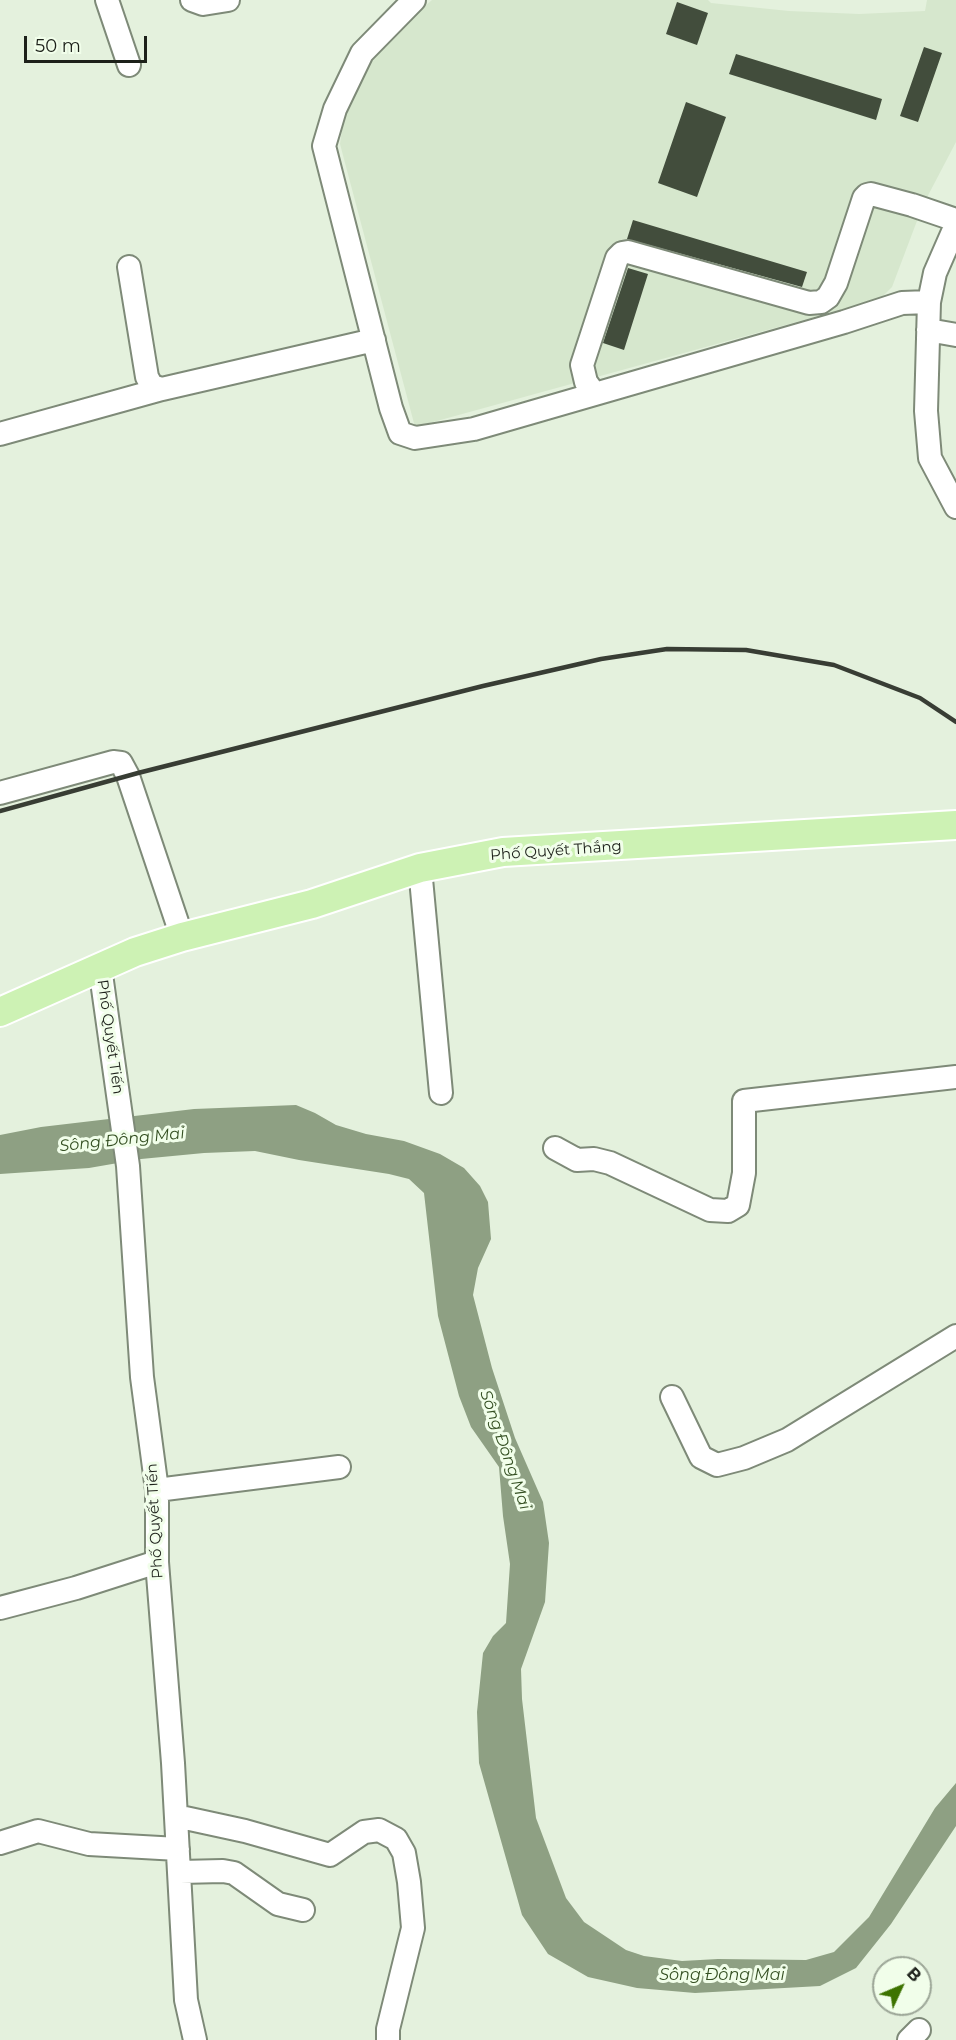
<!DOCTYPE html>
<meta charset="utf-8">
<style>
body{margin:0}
#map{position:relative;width:956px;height:2040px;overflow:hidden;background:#e4f1dd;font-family:Montserrat,sans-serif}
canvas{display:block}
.north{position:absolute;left:872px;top:1956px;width:60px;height:60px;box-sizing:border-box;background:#f1feea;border:2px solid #9ca697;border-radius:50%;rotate:46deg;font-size:16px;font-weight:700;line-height:24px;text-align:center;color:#1d211a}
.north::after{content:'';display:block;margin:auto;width:21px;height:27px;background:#3d7300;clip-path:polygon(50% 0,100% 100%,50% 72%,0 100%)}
.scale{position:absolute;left:24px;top:36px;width:123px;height:27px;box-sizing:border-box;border:3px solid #1d211a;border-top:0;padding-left:8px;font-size:18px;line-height:21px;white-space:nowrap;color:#1d211a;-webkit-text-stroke:4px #f1feea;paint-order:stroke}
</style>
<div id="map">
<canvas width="956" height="2040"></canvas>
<div class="north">B</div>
<div class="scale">50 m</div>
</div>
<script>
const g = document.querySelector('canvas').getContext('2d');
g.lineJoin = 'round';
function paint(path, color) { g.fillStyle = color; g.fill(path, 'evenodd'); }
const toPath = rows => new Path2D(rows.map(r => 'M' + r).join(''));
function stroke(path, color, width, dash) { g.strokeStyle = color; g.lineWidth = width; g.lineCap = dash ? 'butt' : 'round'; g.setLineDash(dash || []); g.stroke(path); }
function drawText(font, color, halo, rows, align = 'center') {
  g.font = font + ' Montserrat,sans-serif'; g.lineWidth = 6; g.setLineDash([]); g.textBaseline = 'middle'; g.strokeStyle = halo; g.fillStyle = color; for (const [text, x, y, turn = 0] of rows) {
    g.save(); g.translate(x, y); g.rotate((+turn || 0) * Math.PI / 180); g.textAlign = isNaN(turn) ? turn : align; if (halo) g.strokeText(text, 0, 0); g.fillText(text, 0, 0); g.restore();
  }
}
paint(toPath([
 [432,0,708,0,711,3,789,11,859,14,925,11,927,0,956,0,956,142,923,205,892,287,880,299,415,427,340,144,343,122,368,56]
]), '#d6e7cd');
paint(toPath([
 [296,1105,315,1113,336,1125,366,1134,404,1141,440,1154,464,1168,480,1186,488,1202,491,1239,478,1268,473,1295,492,1368,515,1438,543,1502,549,1543,545,1602,521,1669,522,1699,536,1818,566,1898,584,1922,626,1950,644,1956,682,1961,718,1959,806,1960,834,1952,869,1917,935,1808,956,1783,956,1826,891,1924,856,1968,820,1986,695,1993,637,1988,588,1977,548,1954,522,1915,479,1763,477,1712,483,1653,493,1636,506,1623,510,1564,503,1516,499,1467,471,1427,459,1396,438,1316,424,1193,409,1179,389,1174,299,1160,255,1151,204,1153,141,1159,89,1168,0,1174,0,1135,41,1127,194,1109]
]), '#8ea083');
paint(toPath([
 [677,2,708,13,697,45,666,34],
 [924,47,942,53,918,122,900,116],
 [736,54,882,99,876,120,729,74],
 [686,102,726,117,697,197,658,183],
 [633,220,807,272,802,287,627,239],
 [628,268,648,274,624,350,603,343]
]), '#424d3c');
const minor = toPath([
 [107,0,129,65],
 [192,0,203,4,228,0],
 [414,0,362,53,335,109,324,146,391,408,400,433,415,438,474,429,844,322,902,303,929,302],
 [956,225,935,273,929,302,926,411,930,458,956,507],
 [129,267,147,377,152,386,162,389,374,340],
 [928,330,956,335],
 [594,393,586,382,582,365,617,258,622,253,628,252,809,303,821,302,828,297,836,283,864,198,867,195,871,194,912,205,956,220],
 [0,434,162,389],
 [0,793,113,762,121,763,128,776,182,937],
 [420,868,441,1093],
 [100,967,128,1166,142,1377,157,1490,157,1562,173,1763,186,2000,195,2040],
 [555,1148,577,1160,594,1159,610,1163,710,1210,728,1211,738,1205,744,1173,744,1101,956,1077],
 [672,1397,701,1457,717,1465,744,1458,787,1440,956,1336],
 [157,1490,339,1467],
 [0,1608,76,1588,157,1562],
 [176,1816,245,1831,330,1855,364,1832,379,1830,396,1839,404,1853,409,1882,413,1928,388,2029,388,2040],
 [0,1843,38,1831,89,1844,178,1849],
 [180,1872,223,1871,234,1873,278,1904,303,1910],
 [909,2040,919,2030]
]);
const major = toPath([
 [0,1012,135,952,182,937,312,904,420,868,503,852,956,825]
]);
stroke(minor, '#7e8a78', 26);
stroke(major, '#fff', 32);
stroke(minor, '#fff', 22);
stroke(major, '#cdf2b4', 28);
stroke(toPath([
 [0,811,138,773,483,686,601,659,667,649,746,650,834,665,920,698,956,722]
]), '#383d34', 4.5);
drawText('15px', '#1d211a', '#f1feea', [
 ["Phố Quyết Thắng",556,851,-4],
 ["Phố Quyết Tiến",110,1037,82],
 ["Phố Quyết Tiến",155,1521,-93]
]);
drawText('italic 16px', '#344f22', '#f1feea', [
 ["Sông Đông Mai",122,1140,-6],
 ["Sông Đông Mai",505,1450,71],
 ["Sông Đông Mai",722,1975]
]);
</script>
